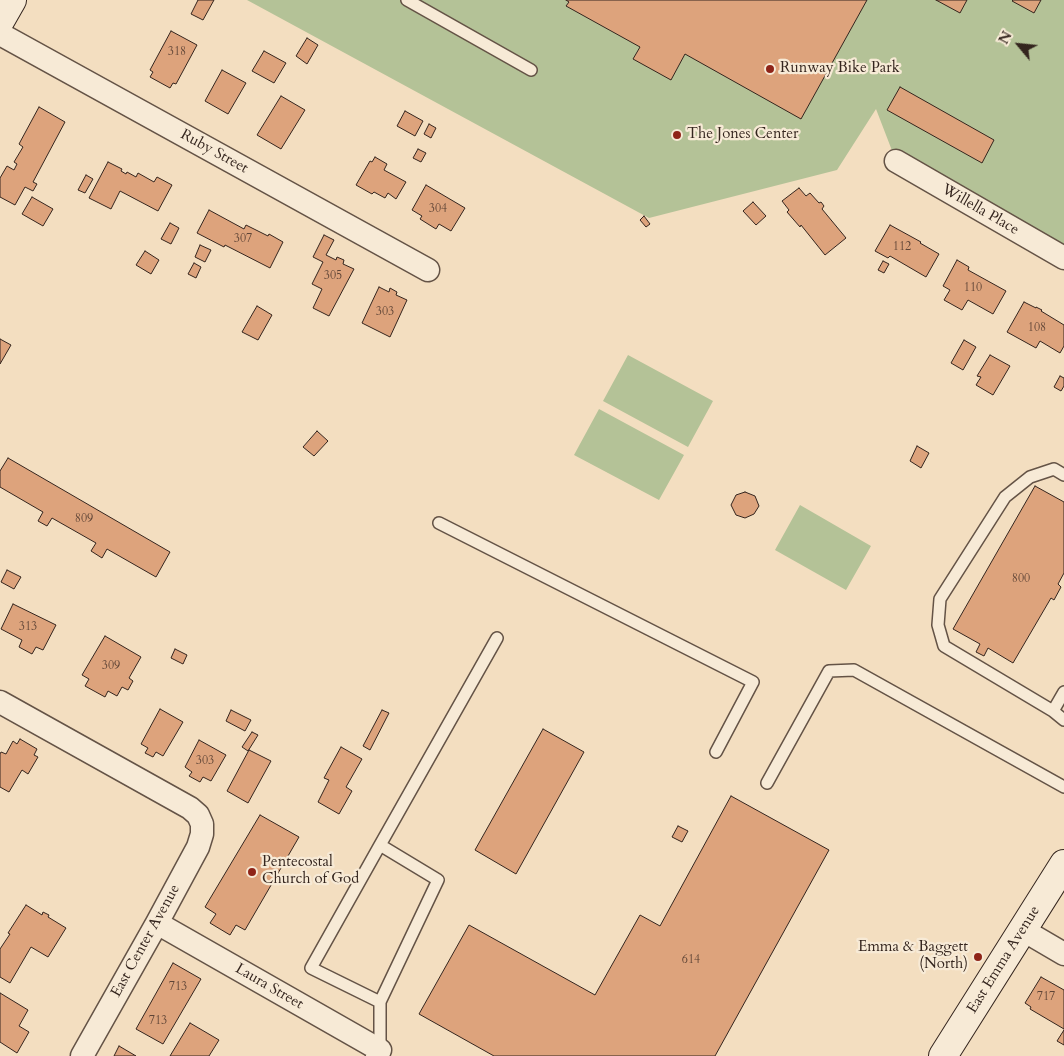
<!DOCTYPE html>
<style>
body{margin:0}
#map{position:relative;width:1064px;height:1056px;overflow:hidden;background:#f3dec0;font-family:Cardo,serif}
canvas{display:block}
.north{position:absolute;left:994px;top:20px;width:50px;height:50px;-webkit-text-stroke:4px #f7ead6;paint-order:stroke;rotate:298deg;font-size:14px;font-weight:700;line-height:20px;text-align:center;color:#34251e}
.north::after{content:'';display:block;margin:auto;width:18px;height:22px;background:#34251e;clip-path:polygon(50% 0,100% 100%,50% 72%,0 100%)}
</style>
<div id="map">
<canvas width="1064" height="1056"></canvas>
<div class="north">N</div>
</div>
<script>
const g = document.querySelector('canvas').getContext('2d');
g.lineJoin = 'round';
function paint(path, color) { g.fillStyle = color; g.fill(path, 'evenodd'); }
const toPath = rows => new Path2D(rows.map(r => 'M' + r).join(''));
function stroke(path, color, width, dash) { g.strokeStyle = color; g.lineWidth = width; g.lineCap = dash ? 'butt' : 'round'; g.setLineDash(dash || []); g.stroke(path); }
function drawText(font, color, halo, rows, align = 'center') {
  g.font = font + ' Cardo,serif'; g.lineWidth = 4.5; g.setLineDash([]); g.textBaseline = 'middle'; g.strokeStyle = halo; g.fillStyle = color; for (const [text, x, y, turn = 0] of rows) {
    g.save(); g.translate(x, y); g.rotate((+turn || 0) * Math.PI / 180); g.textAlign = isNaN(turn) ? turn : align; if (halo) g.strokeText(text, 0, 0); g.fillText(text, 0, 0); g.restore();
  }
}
paint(toPath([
 [247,0,1064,0,1064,258,896,161,876,109,837,170,649,218],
 [628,355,713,401,688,447,603,401],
 [599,409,684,455,659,500,574,455],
 [800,505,871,546,846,590,775,550]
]), '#b4c297');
const building = toPath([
 [198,0,214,0,203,20,191,14,198,0],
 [566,0,867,0,801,119,685,54,671,80,633,59,640,47,566,6,569,2,566,0],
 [936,0,967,0,960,13,936,0],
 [1013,0,1041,0,1034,13,1012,1,1013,0],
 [171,31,197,45,176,84,173,83,170,88,150,77,153,72,150,70,171,31],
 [307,38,318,45,307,64,296,56,307,38],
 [264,51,286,63,274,83,252,71,264,51],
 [222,70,246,83,228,114,205,101,222,70],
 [900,87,994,140,982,163,887,110,900,87],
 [281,96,305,110,281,149,257,135,281,96],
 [39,107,65,122,33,182,37,184,33,191,25,187,15,205,0,197,0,178,7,166,14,170,17,164,14,162,23,147,19,144,39,107],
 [405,111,423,121,415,136,397,126,405,111],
 [429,124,436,128,431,138,424,134,429,124],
 [418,149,426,153,421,162,413,158,418,149],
 [375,157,387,164,384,170,406,182,396,199,388,193,385,198,374,192,372,194,356,185,370,161,372,162,375,157],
 [108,162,122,169,121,171,126,174,127,172,136,177,138,173,154,182,157,177,172,185,158,211,120,191,111,209,89,198,108,162],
 [86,175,93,179,85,193,78,190,86,175],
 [426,185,465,208,451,231,439,224,436,229,420,219,422,216,412,210,426,185],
 [799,188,806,196,810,193,819,203,821,202,824,206,822,209,846,238,825,255,801,225,800,227,787,212,789,210,782,201,799,188],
 [32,197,53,209,43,226,22,214,32,197],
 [753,202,766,216,756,225,743,211,753,202],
 [209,210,244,229,246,225,268,236,269,234,283,242,270,268,225,245,224,247,197,233,209,210],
 [644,216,650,224,646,227,640,220,644,216],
 [170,223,179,228,171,244,161,239,170,223],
 [890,225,921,242,920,243,939,254,926,277,890,256,888,258,875,251,890,225],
 [324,235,334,240,326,255,336,260,337,257,344,260,343,264,354,269,329,316,313,308,322,289,312,284,323,262,313,257,324,235],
 [200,245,211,250,205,262,195,257,200,245],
 [145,251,159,260,151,274,136,265,145,251],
 [957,260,969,267,968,270,1006,291,993,314,968,300,962,310,944,300,950,290,943,286,957,260],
 [883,261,889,264,884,273,878,270,883,261],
 [194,263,201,267,196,278,188,274,194,263],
 [379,287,389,292,390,288,397,292,396,295,407,300,390,337,362,323,379,287],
 [1024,302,1036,308,1036,307,1042,310,1041,311,1064,325,1064,346,1060,353,1040,341,1036,348,1007,332,1024,302],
 [257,306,272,315,258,340,242,332,257,306],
 [0,339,11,345,0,364,0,339],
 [964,340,976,347,963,370,951,363,964,340],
 [990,355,1010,366,993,395,976,385,981,377,977,376,990,355],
 [1060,376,1064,378,1064,386,1061,391,1054,387,1060,376],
 [317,431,328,441,314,456,303,447,317,431],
 [917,446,929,453,921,468,910,461,917,446],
 [8,458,170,552,156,577,107,549,102,558,91,551,96,543,52,518,47,526,38,521,43,512,0,487,0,471,8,458],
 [1035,486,1064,502,1064,573,1058,584,1061,587,1054,600,1051,598,1013,663,988,648,984,656,976,652,980,644,953,629,1035,486],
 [745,492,755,496,759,506,754,514,745,518,736,515,731,505,736,495,745,492],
 [7,570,21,577,14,589,1,582,7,570],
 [13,604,56,625,43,650,36,647,32,654,19,647,22,640,1,629,13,604],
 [105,636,141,657,129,678,133,681,128,690,122,687,117,696,108,691,105,697,85,686,89,679,82,675,105,636],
 [175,649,187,655,183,664,171,658,175,649],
 [160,709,183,722,163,756,156,752,153,757,145,753,148,748,141,744,160,709],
 [231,710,251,720,245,731,226,721,231,710],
 [382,710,389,713,370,750,363,746,382,710],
 [543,729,584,752,516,874,475,850,543,729],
 [252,732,258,735,248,751,242,747,252,732],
 [20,739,37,749,34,755,38,757,28,774,22,770,9,792,0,787,0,754,1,752,6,754,13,741,17,744,20,739],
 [199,740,226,755,211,781,203,777,200,782,189,776,192,772,185,767,199,740],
 [341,747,362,759,346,787,352,791,339,814,318,802,329,780,324,778,341,747],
 [249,750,271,761,248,803,227,791,249,750],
 [731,796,829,850,715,1056,494,1056,419,1014,469,925,595,995,640,915,660,926,731,796],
 [260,815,299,837,245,930,236,925,230,935,210,923,216,914,205,907,260,815],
 [678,826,688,831,682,842,672,837,678,826],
 [26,905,42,915,43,912,49,915,48,917,66,928,48,957,31,947,10,983,0,977,0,949,10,934,8,933,26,905],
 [173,963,201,979,163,1044,136,1029,173,963],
 [1041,977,1064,990,1064,1029,1030,1009,1031,1007,1025,1003,1041,977],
 [0,993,28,1010,19,1026,29,1032,17,1053,0,1042,0,993],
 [190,1023,219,1040,209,1056,170,1056,190,1023],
 [1064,1030,1064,1045,1057,1041,1064,1030],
 [119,1046,136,1056,114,1056,119,1046]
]);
paint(building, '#dda37c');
stroke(building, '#34251e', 1);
const lane = toPath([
 [407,0,531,70],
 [1064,475,1054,469,1030,477,1005,497,940,599,938,625,944,646,1053,711,1064,720],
 [439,523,753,682,716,752],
 [1053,711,1064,692],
 [767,783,829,671,854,670,1064,787],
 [380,845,311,968,380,1002],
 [380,1050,380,1002,438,880,380,845,497,638]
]);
const street = toPath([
 [0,34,428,270],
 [896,161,1064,258],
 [0,702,190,808,198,815,202,824,202,834,198,847,157,923,82,1056],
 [157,923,380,1050,377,1056],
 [1023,930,1064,954]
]);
const secondary = toPath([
 [0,21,12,0],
 [943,1056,1064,864]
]);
stroke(lane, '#645346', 14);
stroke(street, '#645346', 25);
stroke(secondary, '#34251e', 30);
stroke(lane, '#f7ead6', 11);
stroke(street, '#f7ead6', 22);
stroke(secondary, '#f7ead6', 28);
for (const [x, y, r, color] of [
 [770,69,5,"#8f2418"],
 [677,135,5,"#8f2418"],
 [252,872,5,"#8f2418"],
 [978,957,5,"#8f2418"]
]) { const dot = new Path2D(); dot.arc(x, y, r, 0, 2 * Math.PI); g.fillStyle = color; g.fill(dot); stroke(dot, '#f7ead6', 2); }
drawText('12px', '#5e4436', null, [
 ["318",177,52],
 ["304",438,209],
 ["307",243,239],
 ["112",902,247],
 ["305",333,276],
 ["110",973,288],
 ["303",385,312],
 ["108",1037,328],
 ["809",84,519],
 ["800",1021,579],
 ["313",28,627],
 ["309",111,666],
 ["303",205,761],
 ["614",691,960],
 ["713",178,987],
 ["717",1046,997],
 ["713",158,1021]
]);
drawText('15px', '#34251e', '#f7ead6', [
 ["Runway Bike Park",780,69],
 ["The Jones Center",687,135],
 ["Pentecostal",262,863],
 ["Church of God",262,880],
 ["Emma & Baggett",968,948,"right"],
 ["(North)",968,965,"right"]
], 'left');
drawText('15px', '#34251e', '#f7ead6', [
 ["Ruby Street",214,152,29],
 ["Willella Place",980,210,30],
 ["East Center Avenue",146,941,-61],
 ["East Emma Avenue",1004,960,-58],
 ["Laura Street",269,987,30]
]);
</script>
